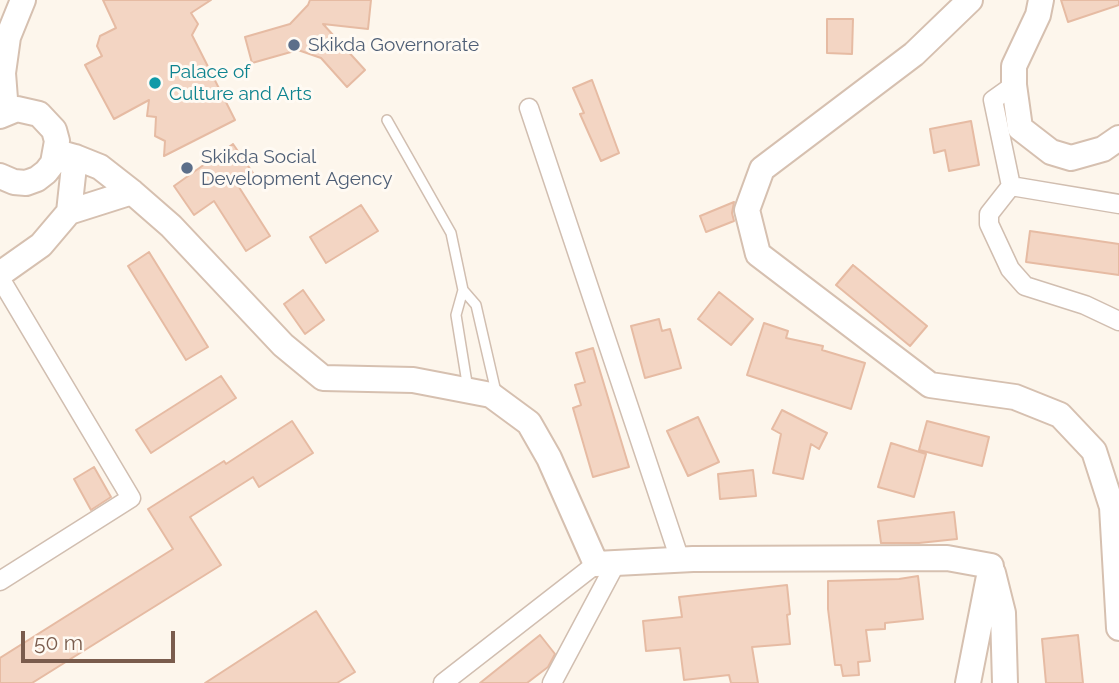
<!DOCTYPE html>
<style>
body{margin:0}
#map{position:relative;width:1119px;height:683px;overflow:hidden;background:#fdf6ec;font-family:Raleway,sans-serif}
canvas{display:block}
.scale{position:absolute;left:21px;top:631px;width:154px;height:32px;box-sizing:border-box;border:4px solid #7a5c4d;border-top:0;padding-left:9px;font-size:21px;line-height:24px;white-space:nowrap;color:#7a5c4d;-webkit-text-stroke:5px #fffaf3;paint-order:stroke}
</style>
<div id="map">
<canvas width="1119" height="683"></canvas>
<div class="scale">50 m</div>
</div>
<script>
const g = document.querySelector('canvas').getContext('2d');
g.lineJoin = 'round';
function paint(path, color) { g.fillStyle = color; g.fill(path, 'evenodd'); }
const toPath = rows => new Path2D(rows.map(r => 'M' + r).join(''));
function stroke(path, color, width, dash) { g.strokeStyle = color; g.lineWidth = width; g.lineCap = dash ? 'butt' : 'round'; g.setLineDash(dash || []); g.stroke(path); }
function drawText(font, color, halo, rows, align = 'center') {
  g.font = font + ' Raleway,sans-serif'; g.lineWidth = 6; g.setLineDash([]); g.textBaseline = 'middle'; g.strokeStyle = halo; g.fillStyle = color; for (const [text, x, y, turn = 0] of rows) {
    g.save(); g.translate(x, y); g.rotate((+turn || 0) * Math.PI / 180); g.textAlign = isNaN(turn) ? turn : align; if (halo) g.strokeText(text, 0, 0); g.fillText(text, 0, 0); g.restore();
  }
}
const building = toPath([
 [103,0,211,0,191,13,198,24,192,35,235,120,164,156,165,141,155,136,156,117,147,116,149,100,114,119,85,65,102,56,97,46,100,36,116,28,103,0],
 [310,0,371,0,368,29,323,24,365,70,347,87,321,58,298,50,252,63,245,37,290,24,308,5,310,0],
 [1061,0,1119,0,1119,5,1068,22,1061,0],
 [827,19,853,19,852,54,827,53,827,19],
 [592,80,619,153,601,161,580,114,584,113,573,88,592,80],
 [971,121,979,165,949,171,945,150,934,153,930,129,971,121],
 [233,144,253,173,237,184,270,236,246,251,214,201,194,215,174,186,233,144],
 [734,202,732,213,734,221,706,232,700,216,734,202],
 [361,205,378,231,326,263,310,237,361,205],
 [1030,231,1119,244,1119,275,1026,262,1030,231],
 [149,252,208,347,186,360,128,266,149,252],
 [853,265,927,326,910,346,836,285,853,265],
 [303,290,324,320,305,334,284,304,303,290],
 [719,292,753,319,731,345,698,319,719,292],
 [659,319,662,331,670,329,681,368,645,378,631,326,659,319],
 [764,323,788,331,786,338,823,346,822,350,865,363,851,409,747,375,764,323],
 [593,348,629,467,593,477,573,408,581,405,575,385,585,382,576,353,593,348],
 [221,376,236,398,151,453,136,430,221,376],
 [782,410,827,433,819,449,811,444,803,479,773,473,781,434,772,429,782,410],
 [698,417,719,462,688,476,667,431,698,417],
 [292,421,313,453,259,487,253,477,190,517,221,565,32,683,0,683,0,658,173,549,148,509,224,461,226,464,292,421],
 [927,421,989,437,982,466,919,450,927,421],
 [891,443,926,454,914,497,878,487,891,443],
 [94,467,111,497,91,510,74,479,94,467],
 [753,470,756,496,720,499,718,474,753,470],
 [954,512,957,539,919,543,881,543,878,521,954,512],
 [918,576,923,619,885,623,885,629,866,630,870,661,858,662,859,675,843,676,841,665,835,665,828,609,828,581,899,579,918,576],
 [787,585,790,614,787,615,790,644,752,647,758,683,731,683,729,675,684,680,680,648,646,651,643,621,682,617,679,597,787,585],
 [316,611,355,672,337,683,205,683,316,611],
 [540,635,555,654,548,667,527,683,480,683,540,635],
 [1078,635,1083,683,1046,683,1042,639,1078,635]
]);
paint(building, '#f3d5c3');
stroke(building, '#e6bba3', 2);
const lane = toPath([
 [387,120,451,233,463,290,456,315,468,389],
 [463,290,476,305,496,392]
]);
const street = toPath([
 [529,108,680,560],
 [1011,186,989,214,989,224,1010,269,1025,286,1085,305,1119,321],
 [1011,186,993,100,1014,85],
 [1011,186,1119,204],
 [0,278,131,498,0,581],
 [443,683,596,564],
 [552,683,616,563]
]);
const secondary = toPath([
 [970,0,914,54,762,169,747,210,758,254,930,385,1015,397,1060,415,1094,451,1112,507,1119,628],
 [1041,0,1038,15,1014,66,1014,85,1020,128,1051,152,1071,158,1103,149,1119,138],
 [6,112,3,73,8,37,23,0],
 [0,116,17,109,39,114,54,130,57,141,53,163,46,172,37,179,26,183,14,182,0,176],
 [57,152,75,157,100,167,132,192,171,226,283,345,323,378,413,380,491,395,529,423,549,458,596,564,693,559,947,558,991,566],
 [69,212,132,192],
 [0,274,41,245,69,212,75,157],
 [993,573,1003,613,1005,683],
 [968,683,991,566]
]);
stroke(lane, '#d1beb0', 12);
stroke(street, '#d1beb0', 21);
stroke(secondary, '#d6c0b0', 28);
stroke(lane, '#fff', 9);
stroke(street, '#fff', 18);
stroke(secondary, '#fff', 24);
for (const [x, y, r, color] of [
 [294,45,7,"#5c6f8a"],
 [155,83,7,"#0f9aa8"],
 [187,168,7,"#5c6f8a"]
]) { const dot = new Path2D(); dot.arc(x, y, r, 0, 2 * Math.PI); g.fillStyle = color; g.fill(dot); stroke(dot, '#fffaf3', 2.5); }
drawText('19px', '#4e5e75', '#fffaf3', [
 ["Skikda Governorate",308,45],
 ["Skikda Social",201,157],
 ["Development Agency",201,179]
], 'left');
drawText('19px', '#0d838f', '#fffaf3', [
 ["Palace of",169,72],
 ["Culture and Arts",169,94]
], 'left');
</script>
